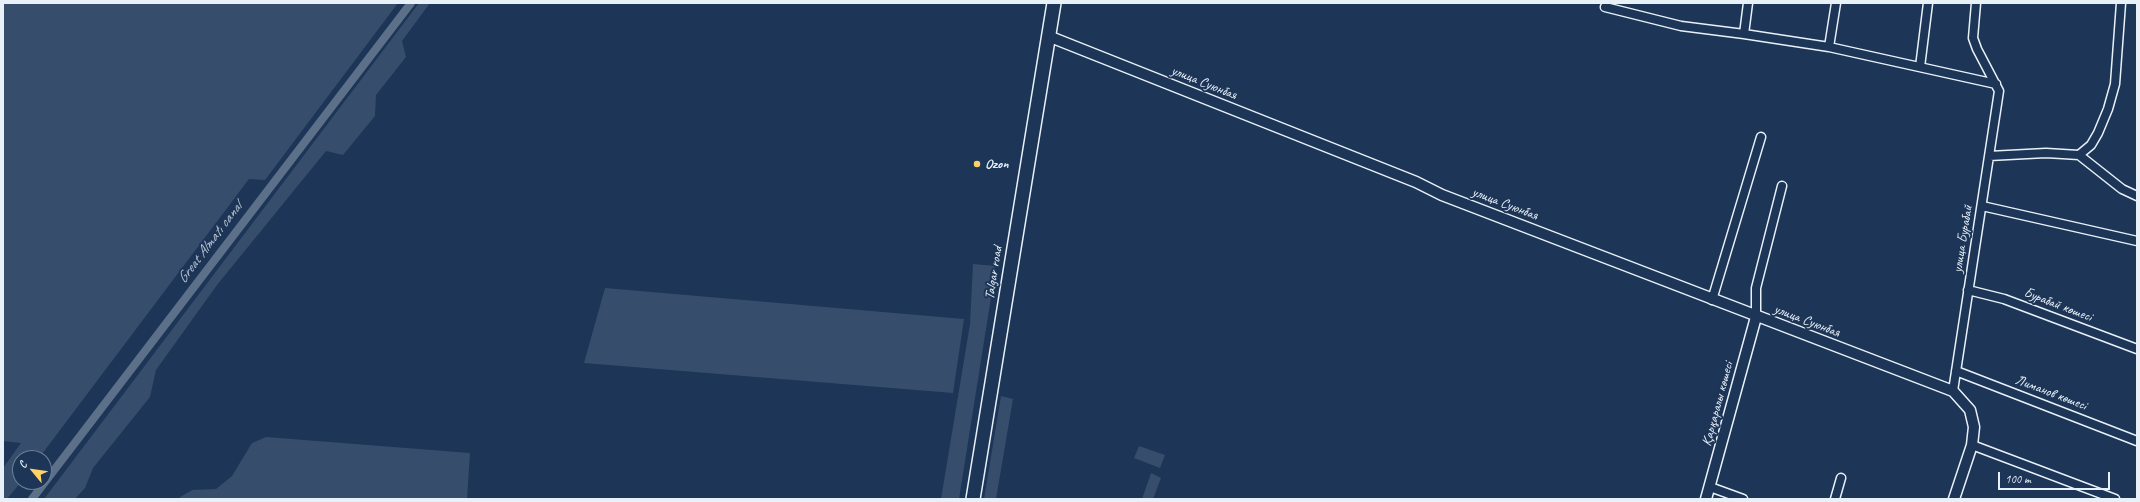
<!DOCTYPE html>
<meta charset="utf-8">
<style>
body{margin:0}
#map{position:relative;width:2140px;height:502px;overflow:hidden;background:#1d3557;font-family:Caveat,sans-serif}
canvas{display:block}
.frame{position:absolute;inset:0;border:4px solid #e8f1f8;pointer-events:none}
.north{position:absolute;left:12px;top:450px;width:40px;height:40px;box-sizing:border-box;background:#1d3557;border:1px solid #6e8097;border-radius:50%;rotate:299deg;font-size:11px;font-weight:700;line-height:16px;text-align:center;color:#e8f1f8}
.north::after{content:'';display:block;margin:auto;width:14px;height:18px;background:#ffd166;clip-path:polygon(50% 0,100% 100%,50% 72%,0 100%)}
.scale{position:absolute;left:1998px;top:472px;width:112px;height:18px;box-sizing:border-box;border:2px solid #e8f1f8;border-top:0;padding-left:5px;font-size:12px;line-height:14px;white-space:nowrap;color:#e8f1f8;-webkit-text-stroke:3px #1d3557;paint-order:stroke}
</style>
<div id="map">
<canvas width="2140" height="502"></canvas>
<div class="frame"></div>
<div class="north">С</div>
<div class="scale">100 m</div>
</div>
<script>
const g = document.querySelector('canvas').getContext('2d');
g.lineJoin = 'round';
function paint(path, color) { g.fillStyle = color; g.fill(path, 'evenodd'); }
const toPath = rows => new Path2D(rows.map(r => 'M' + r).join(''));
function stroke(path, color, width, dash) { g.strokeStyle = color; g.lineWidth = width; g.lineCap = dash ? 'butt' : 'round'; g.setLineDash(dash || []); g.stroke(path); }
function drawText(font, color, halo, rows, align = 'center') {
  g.font = font + ' Caveat,sans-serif'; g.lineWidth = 4; g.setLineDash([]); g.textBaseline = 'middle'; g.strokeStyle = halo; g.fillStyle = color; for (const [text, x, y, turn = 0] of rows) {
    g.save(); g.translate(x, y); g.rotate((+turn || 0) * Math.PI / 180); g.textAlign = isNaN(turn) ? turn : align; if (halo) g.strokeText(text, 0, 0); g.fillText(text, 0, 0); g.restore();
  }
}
paint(toPath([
 [3,3,398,3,265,180,249,179,39,458,20,458,21,482,7,499,3,499,3,468,21,443,3,441],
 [419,3,430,3,402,41,406,57,376,95,375,116,343,155,326,151,217,285,156,370,150,397,93,468,85,488,75,499,44,499],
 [973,264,996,266,959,499,941,499,970,324],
 [605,288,964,319,953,393,584,363],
 [1001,396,1013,399,996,499,984,499],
 [266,437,470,453,467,499,177,499,192,490,216,489,232,476,252,443],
 [1139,446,1165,455,1160,468,1134,458],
 [1151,473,1161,478,1153,499,1142,499]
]), '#374d6c');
stroke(toPath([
 [32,499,411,3]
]), '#5d7089', 8);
const minor = toPath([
 [1748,3,1744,34,1829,47,1996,84],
 [1605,7,1681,26,1744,34],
 [1829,47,1836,3],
 [1920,67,1928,3],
 [2079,155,2122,189,2137,196],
 [1989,156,2046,153,2079,155,2091,145,2098,133,2108,109,2115,84,2121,3],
 [1982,206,2137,241],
 [1968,290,2004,299,2137,349],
 [1712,300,1761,137],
 [1756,317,1756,288,1782,186],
 [1956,371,2137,441],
 [1953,391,1999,91,1977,49,1973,38,1976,3],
 [1972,445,2115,499],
 [1710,487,1743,499],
 [1835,499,1841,478]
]);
const tertiary = toPath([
 [1048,36,1416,182,1442,195,1953,391,1970,410,1974,427,1972,445,1954,499],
 [1706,499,1756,317]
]);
const primary = toPath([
 [973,499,1054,3]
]);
stroke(minor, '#e8f1f8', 11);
stroke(tertiary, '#e8f1f8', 13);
stroke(primary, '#e8f1f8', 16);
stroke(minor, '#1d3557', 8);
stroke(tertiary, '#1d3557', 10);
stroke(primary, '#1d3557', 13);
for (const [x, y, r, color] of [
 [977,164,4,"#ffd166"]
]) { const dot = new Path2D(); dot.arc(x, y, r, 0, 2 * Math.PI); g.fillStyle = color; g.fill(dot); stroke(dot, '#1d3557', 1.5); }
drawText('14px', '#e8f1f8', '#1d3557', [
 ["улица Суюнбая",1204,83,22],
 ["улица Суюнбая",1505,204,21],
 ["улица Бурабай",1963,239,-81],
 ["Talgar road",994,273,-81],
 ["Бурабай көшесі",2058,305,21],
 ["улица Суюнбая",1807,321,21],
 ["Лиманов көшесі",2051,393,21],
 ["Қарқаралы көшесі",1718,404,-75]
]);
drawText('bold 14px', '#e8f1f8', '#1d3557', [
 ["Ozon",985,164]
], 'left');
drawText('italic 15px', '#b7c4d1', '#1d3557', [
 ["Great Almatı canal",210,243,-53]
]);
</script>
